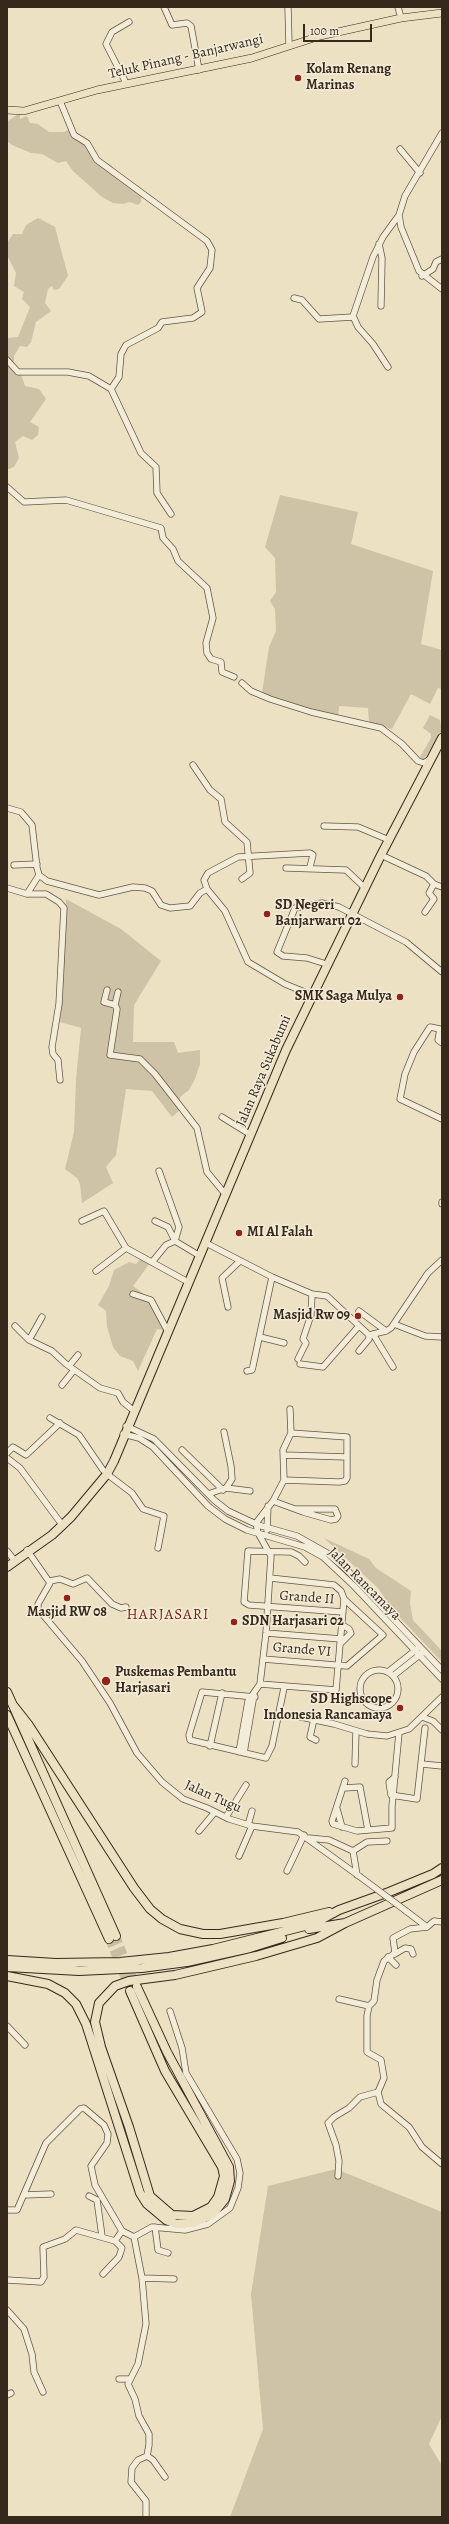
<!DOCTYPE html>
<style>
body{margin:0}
#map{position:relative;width:449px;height:2524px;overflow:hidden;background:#ede1c4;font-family:Alegreya,serif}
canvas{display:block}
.frame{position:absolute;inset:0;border:8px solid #36281b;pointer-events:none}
.scale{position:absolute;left:303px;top:24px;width:69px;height:18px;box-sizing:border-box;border:2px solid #36281b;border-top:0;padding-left:5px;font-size:12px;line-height:14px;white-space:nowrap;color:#36281b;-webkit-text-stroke:3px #f3ecd9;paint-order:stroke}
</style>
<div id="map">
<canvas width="449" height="2524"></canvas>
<div class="frame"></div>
<div class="scale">100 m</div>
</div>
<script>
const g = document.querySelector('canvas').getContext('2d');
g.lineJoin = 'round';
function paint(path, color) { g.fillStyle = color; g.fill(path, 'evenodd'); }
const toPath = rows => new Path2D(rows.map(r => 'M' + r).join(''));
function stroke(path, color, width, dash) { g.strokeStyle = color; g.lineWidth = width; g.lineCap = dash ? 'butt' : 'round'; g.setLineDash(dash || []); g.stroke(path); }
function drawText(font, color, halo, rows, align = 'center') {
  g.font = font + ' Alegreya,serif'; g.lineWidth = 3; g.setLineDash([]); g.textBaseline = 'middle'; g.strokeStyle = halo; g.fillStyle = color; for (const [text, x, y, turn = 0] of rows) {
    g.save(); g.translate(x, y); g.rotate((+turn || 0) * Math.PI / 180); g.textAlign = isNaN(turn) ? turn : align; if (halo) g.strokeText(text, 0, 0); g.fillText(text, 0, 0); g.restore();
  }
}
paint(toPath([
 [18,114,20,114,20,119,27,116,30,123,38,124,49,132,64,132,68,130,83,137,88,142,96,157,111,165,115,171,133,187,137,185,140,187,142,192,141,202,138,205,130,202,123,204,113,203,102,197,73,171,66,161,58,163,42,154,31,153,12,145,7,141,7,122],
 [38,218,55,227,68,276,59,289,54,290,52,286,48,289,45,303,51,311,36,322,31,342,27,347,20,346,14,356,14,363,20,371,25,386,39,389,46,399,30,422,39,427,38,435,32,440,23,436,15,442,19,458,14,467,9,469,7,469,7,338,18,337,30,307,22,299,24,292,14,286,16,273,7,255,7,243,13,234,22,234,26,225],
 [280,495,358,512,351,544,433,571,421,644,442,650,442,689,438,688,430,704,411,694,392,729,369,723,368,708,339,706,338,717,303,711,262,693,269,647,276,631,275,609,270,601,276,592,275,558,265,547],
 [430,715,440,720,442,735,423,760,420,757,431,738,431,734,423,728],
 [66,899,121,929,161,961,134,1005,133,1042,174,1042,178,1053,200,1050,200,1064,195,1079,189,1090,180,1097,181,1109,172,1117,152,1091,126,1089,116,1155,106,1167,113,1183,82,1203,80,1184,77,1178,65,1169,74,1132,76,1080,81,1028,60,1022],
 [141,1258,150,1263,133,1286,151,1299,163,1325,163,1330,157,1329,138,1371,133,1361,120,1356,113,1347,107,1327,106,1311,98,1305,109,1286,114,1270,129,1262,136,1264],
 [324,1538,369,1559,376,1568,411,1591,410,1603,413,1620,442,1651,442,1662,393,1610,378,1588],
 [336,2169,442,2212,442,2416,429,2444,442,2466,442,2517,230,2517,263,2429,251,2294,268,2186]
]), '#cec2a7');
stroke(toPath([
 [116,1936,136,1985],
 [109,1939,130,1991]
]), '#c8bca2', 8, [8, 4]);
const minor = toPath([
 [164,7,172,25,187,23,191,26,199,70],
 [288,7,289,45],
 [398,7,401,18],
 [126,83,106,44,112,32,129,22],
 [60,101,74,135,87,143,97,160,207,241,212,250,210,268,197,288,202,312,193,318,162,322,158,328,126,345,121,354,119,377,111,389],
 [442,133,405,196,399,215,401,227,419,271,442,289],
 [400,149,420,173],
 [379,244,382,258,381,306],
 [422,276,433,269,436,262,442,259],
 [294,298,302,300,319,319,353,317],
 [7,360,18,372,68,372,89,376,111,389,141,453,156,467,157,493,171,514],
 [388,367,373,344,358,327,353,316,373,257,383,237,399,215],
 [7,487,24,502,66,500,161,528,163,538,173,549,178,561,207,588,213,618,206,643,207,653,211,659,221,662,222,672,234,677],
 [242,683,251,691,270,699,311,712,381,728,402,744,418,761,424,763,430,759],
 [193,765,210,790,221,799,225,822,247,842,250,873,242,879],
 [7,808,21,812,32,825,37,868,39,875,47,881,99,895,133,887,145,888,152,891,161,905,170,908,190,906,200,893,207,889],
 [324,826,358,827,389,840],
 [381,855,426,876,434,884,442,887],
 [14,865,37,864],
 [310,867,313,855,310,853,238,857,208,873,204,880,207,889,225,911,248,962,285,984,312,995],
 [286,868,346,870,365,888],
 [7,888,27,894,46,894,59,902,64,908,59,1004,52,1047,53,1054,58,1060,60,1080],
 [27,894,39,875],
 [425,912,434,899,429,893,434,884],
 [326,964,307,958,283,956,277,952,295,908,322,903,339,907,406,942,442,972],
 [107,990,104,1002,115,1005,117,1009,110,1055,140,1059,155,1074,197,1128,207,1172,226,1195],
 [115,1005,118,992],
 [442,1043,438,1040,440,1029,430,1027,414,1052,405,1074,400,1099,442,1119],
 [222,1117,251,1135],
 [442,1202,442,1204],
 [82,1221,104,1211,126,1248,188,1282],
 [155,1221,168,1227,175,1241,200,1256],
 [206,1243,272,1277,312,1294,327,1296,369,1335,386,1331,391,1328,428,1273,442,1260],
 [153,1261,166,1245,175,1241,179,1227,159,1171],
 [96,1271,126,1248],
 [133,1294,151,1300,167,1330],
 [228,1307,222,1278,240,1261],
 [359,1311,386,1331],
 [394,1324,425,1336,442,1337],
 [15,1326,29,1340,52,1351,66,1364,100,1388,118,1393,123,1402,133,1410],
 [373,1334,393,1367],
 [260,1337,284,1343],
 [29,1340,42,1317],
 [359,1351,369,1339,369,1335],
 [298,1359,306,1343,303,1339,311,1315,312,1294],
 [300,1364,323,1367,358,1327],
 [69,1366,78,1355],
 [247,1371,252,1370,253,1366,272,1277],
 [62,1385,74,1370],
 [50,1418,79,1435,103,1470],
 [126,1426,154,1439,214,1500,228,1511,258,1525,297,1536,327,1553,348,1571,442,1670],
 [123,1434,139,1438,153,1447,208,1506,225,1519,247,1530,305,1547,323,1557,354,1586,442,1679],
 [182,1450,223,1490],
 [7,1453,13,1447,26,1455,60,1423],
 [284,1455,347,1457],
 [7,1458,20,1468,60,1522],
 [107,1474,132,1493,143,1509,164,1516,158,1548],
 [284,1480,339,1482,345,1481,347,1478,347,1437,291,1433],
 [226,1488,250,1491],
 [208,1494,226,1488,232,1479,231,1466,224,1432],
 [273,1501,303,1512,331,1520,336,1519,338,1516,335,1509,295,1509],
 [267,1530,268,1506],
 [27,1550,50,1583,38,1604,38,1609,82,1661,110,1703,137,1753,162,1782,183,1799,207,1808,229,1819,252,1826,298,1832,359,1876],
 [7,1551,15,1561],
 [305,1562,299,1556,291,1552,248,1551,244,1602,249,1605,343,1612],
 [50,1581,60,1579,73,1584,87,1578,112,1604,121,1608,126,1607],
 [266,1633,341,1639],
 [340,1644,351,1633,349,1629,342,1625],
 [263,1659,347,1666,383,1635,344,1599,341,1591,334,1585,270,1578],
 '360 1689a19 19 0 1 1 38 0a19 19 0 1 1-38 0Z',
 [388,1672,417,1649],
 [393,1676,422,1653],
 [260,1684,336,1690,344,1599],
 [255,1697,202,1692,189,1735,190,1740,266,1758,272,1746,284,1688],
 [296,1716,334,1724,367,1734,387,1736,409,1729,442,1697],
 [422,1717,433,1721,442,1730],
 [314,1719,310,1737,316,1740],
 [210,1746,222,1693],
 [239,1752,248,1701,260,1684,266,1633,271,1556,258,1533,256,1523,273,1501,284,1480,283,1450,291,1433,290,1409],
 [244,1753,254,1695],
 [355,1764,356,1731],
 [422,1764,442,1766],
 [395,1777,389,1782,391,1795,417,1799,425,1728],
 [345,1781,332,1821,333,1824,357,1831,392,1828,392,1806,399,1733],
 [344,1788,360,1787,368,1830],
 [337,1809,342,1827],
 [226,1817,246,1785],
 [248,1825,252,1811],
 [199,1831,215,1812],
 [309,1838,329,1840,353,1851],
 [239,1856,252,1826],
 [287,1871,304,1835],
 [357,1875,353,1851,367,1842,387,1841],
 [406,1911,427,1927],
 [395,1954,405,1948,411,1949,413,1954],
 [388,1957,396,1965],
 [339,1999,369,2006],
 [7,2026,25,2045],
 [378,2092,381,2104,409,2127,422,2147,442,2164],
 [338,2176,339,2161,336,2145,328,2123,334,2117,349,2108,360,2097,378,2092,384,2078,381,2060,367,2052,367,2016,369,2006,374,2001,377,1980,384,1961,395,1953,393,1938,410,1929,427,1927,434,1921,442,1922],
 [24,2195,51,2194],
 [89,2196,97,2200,102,2236],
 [7,2210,17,2210,46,2143,80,2109,84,2108,104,2125,108,2134,107,2143,91,2166,95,2185,122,2231],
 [155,2227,158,2250,168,2253],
 [134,2237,152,2227,185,2230,208,2224,230,2208,238,2188,240,2173,237,2159,186,2073,182,2048,170,2011],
 [103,2274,119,2257,122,2248,115,2241],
 [142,2278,174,2279],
 [7,2280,41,2282,44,2277,43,2247,65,2239,76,2230,115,2241,122,2231,134,2237,142,2278,146,2324,138,2364,128,2384,135,2399,139,2416,149,2434,149,2445,147,2456,138,2460,132,2468,131,2482,146,2501,146,2517],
 [7,2310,24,2329,32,2354,34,2372,43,2392],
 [119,2379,130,2379],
 [7,2395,11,2393],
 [147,2456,153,2460,165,2477]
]);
const major = toPath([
 [7,110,24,111,97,90,252,58,320,36,401,18,442,13]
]);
const highway = toPath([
 [7,1567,52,1535,71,1517,107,1474,114,1461,286,1050,381,855,442,738],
 [7,1692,116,1936],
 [13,1705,28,1724,134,1888,150,1909,162,1919,180,1929,203,1934,220,1934,283,1923,329,1912],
 [7,1715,109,1939],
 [309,1929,345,1923,442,1880],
 [7,1960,56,1963,120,1962,169,1957,213,1949,313,1924,339,1910,389,1892,433,1874,442,1868],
 [7,1967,79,1971,142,1968,187,1962,250,1948,282,1938],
 [7,1976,48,1984,65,1993,76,2004,86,2024,140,2193,147,2204,166,2220,176,2224,194,2223,213,2214,225,2199,230,2181,229,2167,167,2052,137,1987],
 [130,1991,165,2071,222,2167,224,2176,218,2197,211,2207,193,2216,172,2215,150,2196,129,2127,101,2047,95,2022,99,2003,115,1986,129,1981,175,1975,256,1956,317,1938,345,1923]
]);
stroke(minor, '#645645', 7);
stroke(major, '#36281b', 8);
stroke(highway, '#36281b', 10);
stroke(minor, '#f3ecd9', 5.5);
stroke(major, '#ede1c4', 7);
stroke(highway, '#ede1c4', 8);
const minorBridge = toPath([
 [359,1876,406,1911]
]);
stroke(minorBridge, '#645645', 7, []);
stroke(minorBridge, '#f3ecd9', 5.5);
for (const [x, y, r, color] of [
 [298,78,4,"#8f2418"],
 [267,914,4,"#8f2418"],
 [400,997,4,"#8f2418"],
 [239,1233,4,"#8f2418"],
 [358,1316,4,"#8f2418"],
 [67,1598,4,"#8f2418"],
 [234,1622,4,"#8f2418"],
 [106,1681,5,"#8f2418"],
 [400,1708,4,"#8f2418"]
]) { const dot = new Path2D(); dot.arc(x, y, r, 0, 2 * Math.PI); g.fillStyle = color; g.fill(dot); stroke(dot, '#f3ecd9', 1.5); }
drawText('14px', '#36281b', '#f3ecd9', [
 ["Teluk Pinang - Banjarwangi",186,57,-13],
 ["Jalan Raya Sukabumi",264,1071,-67],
 ["Jalan Rancamaya",364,1584,45],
 ["Grande II",307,1598,4],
 ["Grande VI",302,1650,5],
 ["Jalan Tugu",213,1797,24]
]);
drawText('bold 14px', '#36281b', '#f3ecd9', [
 ["Kolam Renang",306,70],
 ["Marinas",306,86],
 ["SD Negeri",275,906],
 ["Banjarwaru 02",275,922],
 ["SMK Saga Mulya",392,997,"right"],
 ["MI Al Falah",247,1233],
 ["Masjid Rw 09",350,1316,"right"],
 ["Masjid RW 08",67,1613,"center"],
 ["SDN Harjasari 02",242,1622],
 ["Puskemas Pembantu",115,1673],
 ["Harjasari",115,1689],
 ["SD Highscope",392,1700,"right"],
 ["Indonesia Rancamaya",392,1716,"right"]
], 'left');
g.letterSpacing = '1px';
drawText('15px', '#7a1f14', '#f3ecd9', [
 ["HARJASARI",168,1615]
]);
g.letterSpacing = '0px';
</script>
